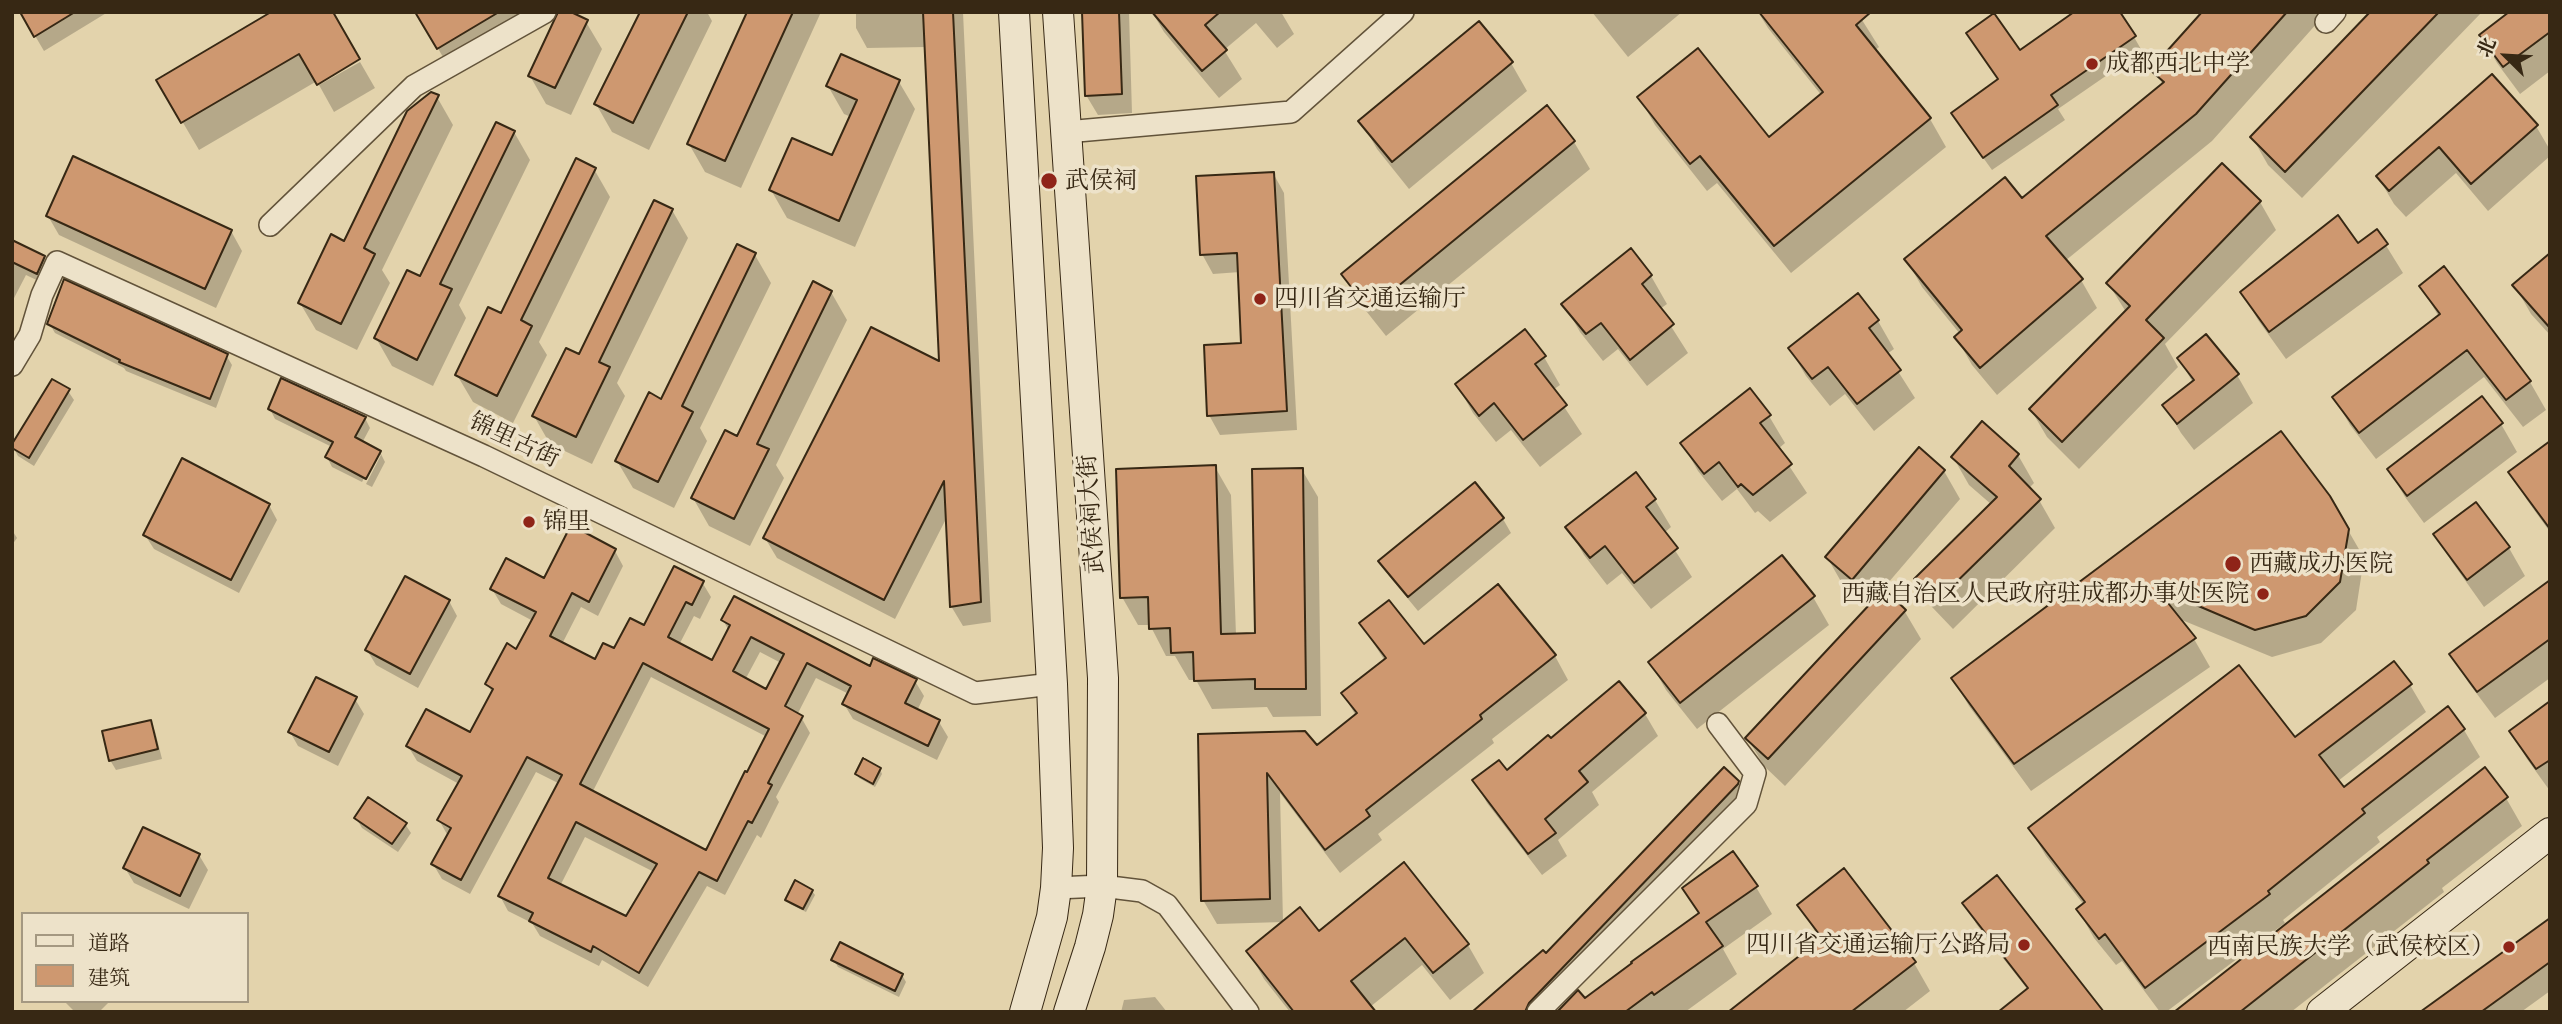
<!DOCTYPE html>
<meta charset="utf-8">
<style>
body{margin:0}
#map{position:relative;width:2562px;height:1024px;overflow:hidden;background:#e3d3ac;font-family:"EB Garamond","Noto Serif SC",serif}
canvas{display:block}
.frame{position:absolute;inset:0;border:14px solid #372814;pointer-events:none}
.legend{position:absolute;left:21px;top:912px;width:228px;height:91px;box-sizing:border-box;background:#ede2c9;border:2px solid #a49881;margin:0;padding:9px 12px;list-style:none;font-size:21px;color:#372814}
.legend li{display:flex;align-items:center;gap:14px;height:35px}
.legend b{width:35px;border:2px solid #a49881}
.north{position:absolute;left:2471px;top:21px;width:70px;height:70px;-webkit-text-stroke:5px #ede2c9;paint-order:stroke;rotate:294deg;font-size:19px;font-weight:700;line-height:28px;text-align:center;color:#372814}
.north::after{content:'';display:block;margin:auto;width:24px;height:32px;background:#372814;clip-path:polygon(50% 0,100% 100%,50% 72%,0 100%)}
</style>
<div id="map">
<canvas width="2562" height="1024"></canvas>
<div class="frame"></div>
<ul class="legend">
<li><b style="height:9px;background:#ede2c9"></b>道路</li>
<li><b style="height:19px;background:#ce9870"></b>建筑</li>
</ul>
<div class="north">北</div>
</div>
<script>
const g = document.querySelector('canvas').getContext('2d');
g.lineJoin = 'round';
function paint(path, color) { g.fillStyle = color; g.fill(path, 'evenodd'); }
const toPath = rows => new Path2D(rows.map(r => 'M' + r).join(''));
function stroke(path, color, width, dash) { g.strokeStyle = color; g.lineWidth = width; g.lineCap = dash ? 'butt' : 'round'; g.setLineDash(dash || []); g.stroke(path); }
function drawText(font, color, halo, rows, align = 'center') {
  g.font = font + ' "EB Garamond","Noto Serif SC",serif'; g.lineWidth = 7; g.setLineDash([]); g.textBaseline = 'middle'; g.strokeStyle = halo; g.fillStyle = color; for (const [text, x, y, turn = 0] of rows) {
    g.save(); g.translate(x, y); g.rotate((+turn || 0) * Math.PI / 180); g.textAlign = isNaN(turn) ? turn : align; if (halo) g.strokeText(text, 0, 0); g.fillText(text, 0, 0); g.restore();
  }
}
paint(toPath([
 [21,12,108,12,44,51],
 [274,12,317,81,199,150,158,80],
 [420,12,567,12,586,22,602,49,571,115,546,104,530,76,560,13,454,76,418,14],
 [642,12,707,12,712,21,649,150,612,132,596,104],
 [749,12,821,12,741,188,705,172,689,144],
 [856,12,963,12,991,622,963,626,951,606,947,517,895,619,777,558,765,538,941,364,926,47,867,48,856,28],
 [1083,12,1129,12,1132,113,1098,115,1086,95],
 [1152,12,1281,12,1294,34,1277,48,1256,23,1224,50,1242,79,1219,98,1164,32],
 [1592,12,1682,12,1628,57],
 [1758,12,1857,12,1879,47,1874,51,1930,119,1946,147,1791,273,1717,183,1707,191,1655,125,1639,97,1769,139,1822,96,1768,28],
 [2204,12,2327,12,2212,141,2065,261,2081,280,2097,308,1997,395,1972,365,1956,337,1960,334,1922,287,1906,259,2022,200,2163,85,2156,73],
 [2373,12,2482,12,2302,198,2268,165,2252,137],
 [2550,12,2550,71,2520,94,2497,63,2481,35],
 [2134,37,2142,51,2058,109,2065,120,1992,170,1961,127,2019,52],
 [360,62,375,88,334,112,319,85],
 [1511,63,1527,91,1409,189,1377,149,1361,121],
 [2492,76,2536,126,2550,150,2550,156,2488,211,2456,173,2406,217,2394,204,2378,177],
 [899,82,915,109,855,247,787,218,771,190,833,158,851,117,844,114,828,86],
 [437,97,453,125,382,270,390,283,357,350,316,330,300,303,344,243],
 [514,132,530,160,459,305,466,318,433,386,392,366,376,338,421,278],
 [1574,142,1590,169,1386,336,1359,302,1343,274],
 [594,169,610,197,539,342,547,355,513,423,473,402,457,375,501,315],
 [1273,173,1284,193,1297,430,1220,435,1209,415,1243,345,1240,272,1213,274,1202,254],
 [2260,202,2276,230,2165,344,2178,367,2079,469,2047,437,2031,410,2126,312,2108,283],
 [672,210,688,238,617,383,625,396,592,464,550,444,534,416,580,356],
 [48,216,231,231,242,251,216,308,59,235],
 [2377,231,2403,273,2286,359,2258,320,2242,292,2358,245],
 [12,242,44,257,50,267,43,283,26,275,12,302],
 [1631,251,1651,276,1667,304,1660,309,1688,353,1647,386,1618,349,1603,361,1580,332,1564,304],
 [755,255,771,283,700,428,707,441,674,508,633,488,617,461,662,401],
 [2550,255,2550,335,2531,314,2515,286],
 [2444,269,2530,382,2546,410,2523,427,2484,377,2376,459,2350,425,2334,397,2439,317,2421,286],
 [831,292,847,320,776,465,784,478,750,546,709,526,693,498,738,439],
 [1878,321,1894,349,1887,354,1915,398,1874,431,1845,394,1830,406,1806,376,1790,349],
 [49,323,226,355,232,365,216,408,126,371,124,368,55,333],
 [1544,357,1560,385,1553,390,1582,434,1540,467,1511,430,1496,442,1473,413,1457,385],
 [2179,358,2237,375,2253,403,2194,450,2181,433,2165,406,2193,383],
 [68,391,74,400,34,466,18,456,13,447],
 [270,409,365,418,370,428,362,443,380,452,385,462,372,487,366,484,381,455,377,455,362,482,332,467,327,457,332,447,275,419],
 [1769,416,1785,443,1778,449,1807,493,1770,522,1758,511,1755,513,1737,489,1722,501,1698,471,1682,443],
 [2501,424,2517,452,2424,523,2405,497,2389,470],
 [2550,443,2550,532,2527,500,2511,473],
 [2018,455,2034,483,2028,489,2039,500,2055,528,1953,629,1932,607,1916,579,1992,505,1969,485,1953,457],
 [1215,467,1231,495,1236,635,1256,635,1302,470,1318,497,1321,716,1273,717,1267,707,1212,709,1196,680,1189,680,1175,656,1166,656,1150,625,1138,625,1122,597],
 [1944,471,1960,499,1882,590,1905,612,1921,639,1785,786,1764,766,1748,739,1869,607,1843,585,1827,557],
 [2329,497,2364,558,2356,610,2321,643,2272,657,2177,618,2194,639,2210,667,2031,791,1969,706,1953,679],
 [1655,500,1671,527,1664,533,1692,577,1651,609,1622,573,1607,585,1584,555,1568,527],
 [2476,504,2509,548,2525,576,2484,607,2452,562,2436,535],
 [269,505,277,520,239,593,154,549,145,535],
 [1503,519,1511,533,1418,611,1389,576,1381,561],
 [12,530,17,538,12,545],
 [615,551,623,566,598,616,581,607,562,644,595,662,615,651,702,582,711,597,700,619,694,616,679,645,713,663,729,631,723,620,870,668,915,681,924,696,917,711,939,722,948,737,937,760,853,719,844,704,849,694,816,678,797,715,801,717,810,733,776,797,779,802,761,838,757,835,725,895,707,886,648,987,602,960,599,966,540,936,532,923,508,911,500,896,560,784,536,772,470,894,442,879,433,864,448,836,439,820,459,784,417,761,408,746,471,735,493,694,487,684,517,651,533,621,501,604,492,589,545,580],
 [760,652,781,663,767,691,745,680],
 [651,677,767,737,707,852,592,793],
 [585,837,654,872,627,918,560,886],
 [2550,582,2550,678,2495,718,2468,682,2452,654],
 [1498,586,1555,656,1568,680,1492,739,1494,743,1378,834,1382,840,1340,873,1280,793,1283,922,1217,924,1203,900,1199,735,1316,748,1356,716,1343,694,1385,661,1361,624,1423,646],
 [1813,597,1829,625,1697,729,1666,690,1650,662],
 [449,601,457,616,418,688,376,665,367,650],
 [1618,684,1645,714,1658,736,1592,792,1599,805,1558,840,1567,856,1542,875,1487,803,1475,781,1507,772,1551,741],
 [2410,685,2426,712,2338,781,2344,789,2464,730,2480,757,2377,837,2380,842,2283,920,2285,923,2166,1012,2160,1012,2122,961,2116,965,2094,938,2078,910,2084,905,2046,856,2030,829,2295,740],
 [355,699,364,714,338,766,298,746,290,732],
 [2550,703,2550,791,2527,759,2511,732],
 [150,722,155,731,162,759,116,770,110,760],
 [880,769,882,774,875,787,859,778,857,774],
 [2485,770,2506,798,2522,826,2442,888,2444,892,2291,1012,2194,1012],
 [1738,782,1750,807,1555,1012,1475,1012,1546,956],
 [356,818,405,824,411,833,398,852,362,828],
 [199,855,208,870,189,909,134,883,125,868],
 [1403,865,1468,945,1484,973,1450,1000,1422,965,1370,1007,1374,1012,1290,1012,1264,979,1248,951,1318,933],
 [1756,887,1772,914,1723,949,1737,974,1685,1012,1567,1012,1585,1001,1699,915,1684,889],
 [812,891,815,895,806,912,790,904,787,899],
 [1964,903,2102,1012,2028,990,1977,925],
 [1799,905,1914,963,1930,991,1903,1012,1730,1012,1821,941],
 [2550,920,2550,991,2521,1012,2423,1012],
 [833,959,902,975,906,982,899,997,838,967],
 [1155,997,1167,1012,1121,1012,1124,1000],
 [64,1001,110,1001,99,1012,75,1012]
]), '#0003');
const building = toPath([
 [20,12,75,12,34,37,20,12],
 [271,12,333,12,360,59,317,85,299,54,181,123,156,80,271,12],
 [415,12,499,12,437,49,415,12],
 [558,12,571,12,588,20,555,88,528,76,558,12],
 [640,12,688,12,633,123,594,104,640,12],
 [793,12,725,161,687,144,747,12,793,12],
 [923,12,953,12,981,602,950,607,944,481,884,600,763,538,871,327,939,361,923,12],
 [1082,12,1119,12,1122,94,1085,96,1082,12],
 [1152,12,1220,12,1205,25,1227,50,1202,71,1152,12],
 [1759,12,1871,12,1856,25,1931,118,1774,246,1700,156,1690,164,1637,97,1698,48,1769,137,1823,92,1759,12],
 [2074,12,2120,12,2136,36,2051,95,2058,105,1983,158,1951,113,1998,79,1966,33,1994,13,2020,50,2074,12],
 [2202,12,2287,12,2196,114,2046,236,2083,279,1980,368,1954,337,1962,330,1904,259,2005,177,2022,198,2164,82,2150,70,2202,12],
 [2370,12,2439,12,2285,172,2250,137,2370,12],
 [2509,12,2550,12,2550,32,2503,67,2479,35,2509,12],
 [1479,21,1513,62,1392,162,1358,121,1479,21],
 [841,54,900,80,839,221,769,190,792,138,832,155,857,100,826,86,841,54],
 [2492,74,2538,125,2471,184,2439,147,2389,191,2376,176,2492,74],
 [431,92,439,95,364,248,375,254,341,324,298,303,331,234,344,241,407,111,431,92],
 [1547,105,1575,141,1369,310,1341,274,1547,105],
 [496,122,515,131,440,284,452,289,417,360,374,338,407,270,420,276,496,122],
 [73,156,232,230,205,289,46,216,73,156],
 [576,158,596,168,521,320,532,326,497,396,455,375,488,307,501,313,576,158],
 [2222,163,2261,201,2146,320,2164,338,2062,442,2029,409,2130,306,2106,283,2222,163],
 [1274,172,1287,411,1207,416,1204,345,1241,343,1237,253,1200,255,1196,176,1274,172],
 [654,200,673,209,599,362,610,367,576,437,532,416,566,348,579,354,654,200],
 [2338,215,2358,243,2377,229,2388,244,2269,332,2240,292,2338,215],
 [12,240,45,256,37,274,12,262,12,240],
 [737,244,756,253,682,406,693,412,658,482,615,461,649,392,661,399,737,244],
 [1631,248,1652,275,1642,284,1674,324,1630,360,1601,323,1586,334,1561,304,1631,248],
 [2550,253,2550,328,2512,285,2550,253],
 [2444,266,2531,381,2506,400,2467,350,2359,433,2332,397,2440,314,2419,286,2444,266],
 [64,279,228,354,210,399,119,362,120,360,47,324,64,279],
 [813,281,832,291,757,444,769,449,734,519,691,498,725,430,737,436,813,281],
 [1858,293,1879,320,1869,328,1901,370,1857,404,1828,367,1812,379,1788,348,1858,293],
 [1525,329,1546,356,1535,364,1567,405,1523,440,1494,403,1479,416,1455,384,1525,329],
 [2206,334,2239,374,2177,424,2162,405,2194,380,2177,358,2206,334],
 [281,378,366,417,355,437,381,451,366,479,325,457,333,442,268,409,281,378],
 [52,379,70,389,29,458,12,448,12,444,52,379],
 [1750,388,1771,415,1760,423,1792,464,1753,495,1741,484,1738,487,1719,462,1704,474,1680,443,1750,388],
 [2482,396,2503,423,2407,496,2387,469,2482,396],
 [1982,421,2019,454,2009,466,2041,499,1936,602,1914,579,1997,497,1951,457,1982,421],
 [2281,431,2330,496,2349,529,2340,582,2306,616,2255,630,2156,588,2196,638,2014,764,1951,678,2281,431],
 [2550,441,2550,529,2508,472,2550,441],
 [1919,447,1945,470,1852,580,1825,557,1919,447],
 [182,458,270,504,231,580,143,535,182,458],
 [1216,465,1221,634,1255,633,1252,469,1303,468,1306,689,1255,689,1255,679,1194,681,1193,652,1171,653,1170,628,1149,629,1148,597,1120,598,1116,469,1216,465],
 [1636,472,1656,499,1646,507,1678,548,1634,583,1605,546,1590,558,1565,527,1636,472],
 [1475,482,1504,518,1408,597,1378,561,1475,482],
 [2476,502,2510,547,2467,580,2433,534,2476,502],
 [571,525,616,549,589,602,572,593,550,636,595,659,603,643,614,648,630,618,644,625,674,566,704,581,692,605,686,602,668,637,712,660,730,625,721,620,734,596,870,666,873,658,917,679,905,703,940,720,928,746,842,704,851,686,807,663,785,706,803,716,768,783,772,785,752,823,748,821,717,881,699,872,639,973,593,946,591,952,529,921,533,913,498,896,562,775,527,757,461,880,431,864,451,828,437,820,462,776,406,746,426,709,470,732,493,689,485,684,507,643,516,649,536,612,490,589,506,558,544,578,571,525],
 [751,637,784,654,766,689,733,671,751,637],
 [643,663,769,729,747,772,745,771,706,850,580,784,643,663],
 [576,822,657,864,626,916,548,878,576,822],
 [1782,555,1815,596,1680,703,1648,662,1782,555],
 [405,576,450,600,410,674,365,650,405,576],
 [2550,580,2550,639,2477,692,2449,654,2550,580],
 [1498,584,1556,655,1480,715,1482,719,1366,810,1370,816,1325,850,1267,773,1270,899,1201,901,1198,734,1305,731,1317,745,1357,713,1341,693,1386,658,1359,623,1389,600,1424,644,1498,584],
 [1884,589,1906,610,1768,759,1745,738,1884,589],
 [2394,661,2412,684,2319,755,2344,787,2448,706,2465,729,2362,809,2365,813,2268,891,2270,894,2145,988,2105,934,2099,939,2076,909,2085,902,2028,828,2239,665,2295,737,2394,661],
 [316,677,357,697,329,752,288,732,316,677],
 [1619,681,1646,713,1579,771,1588,782,1545,819,1556,833,1528,854,1472,780,1499,760,1507,770,1548,735,1551,738,1619,681],
 [2550,701,2550,760,2536,769,2509,731,2550,701],
 [151,720,158,749,109,761,102,731,151,720],
 [863,758,881,768,873,784,855,774,863,758],
 [1724,767,1739,781,1738,784,1529,1003,1525,1012,1472,1012,1543,950,1546,953,1724,767],
 [2485,767,2508,797,2427,860,2429,863,2240,1012,2174,1012,2485,767],
 [368,797,407,823,392,844,354,818,368,797],
 [143,827,200,854,180,896,123,868,143,827],
 [1733,851,1758,886,1706,922,1723,946,1654,995,1652,992,1625,1012,1557,1012,1578,990,1585,998,1632,963,1631,962,1699,913,1682,888,1733,851],
 [1404,862,1469,944,1433,973,1405,938,1351,981,1376,1012,1294,1012,1246,951,1300,907,1319,931,1404,862],
 [1844,868,1916,962,1851,1012,1728,1012,1822,938,1797,905,1844,868],
 [1997,875,2104,1012,1998,1012,2028,988,1962,903,1997,875],
 [795,880,813,890,803,909,785,900,795,880],
 [2550,918,2550,962,2481,1012,2420,1012,2550,918],
 [840,942,903,974,895,991,831,960,840,942]
]);
paint(building, '#ce9870');
stroke(building, '#372814', 2);
const street = toPath([
 [2326,22,2335,12],
 [1066,132,1291,112,1403,12],
 [270,225,414,86,545,12],
 [12,365,30,335,42,295,57,262,484,456,975,693,1052,684],
 [1056,888,1102,886,1142,891,1167,905,1248,1012],
 [1538,1012,1746,804,1755,773,1718,724]
]);
const secondary = toPath([
 [1014,12,1052,684,1058,848,1056,888,1052,917,1025,1012],
 [1058,12,1103,678,1102,886,1098,915,1090,947,1069,1012],
 [2322,1012,2550,833]
]);
stroke(street, '#62533a', 24);
stroke(secondary, '#372814', 32);
stroke(street, '#ede2c9', 21);
stroke(secondary, '#ede2c9', 30);
for (const [x, y, r, color] of [
 [2092,64,7,"#8f2418"],
 [1049,181,9,"#8f2418"],
 [1260,299,7,"#8f2418"],
 [529,522,7,"#8f2418"],
 [2233,564,9,"#8f2418"],
 [2263,594,7,"#8f2418"],
 [2024,945,7,"#8f2418"],
 [2509,947,7,"#8f2418"]
]) { const dot = new Path2D(); dot.arc(x, y, r, 0, 2 * Math.PI); g.fillStyle = color; g.fill(dot); stroke(dot, '#ede2c9', 2.5); }
drawText('24px', '#372814', '#ede2c9', [
 ["成都西北中学",2106,64],
 ["武侯祠",1065,181],
 ["四川省交通运输厅",1274,299],
 ["锦里",543,522],
 ["西藏成办医院",2249,564],
 ["西藏自治区人民政府驻成都办事处医院",2249,594,"right"],
 ["四川省交通运输厅公路局",2010,945,"right"],
 ["西南民族大学（武侯校区）",2495,947,"right"]
], 'left');
drawText('24px', '#372814', '#ede2c9', [
 ["锦里古街",514,441,25],
 ["武侯祠大街",1092,514,-94]
]);
</script>
